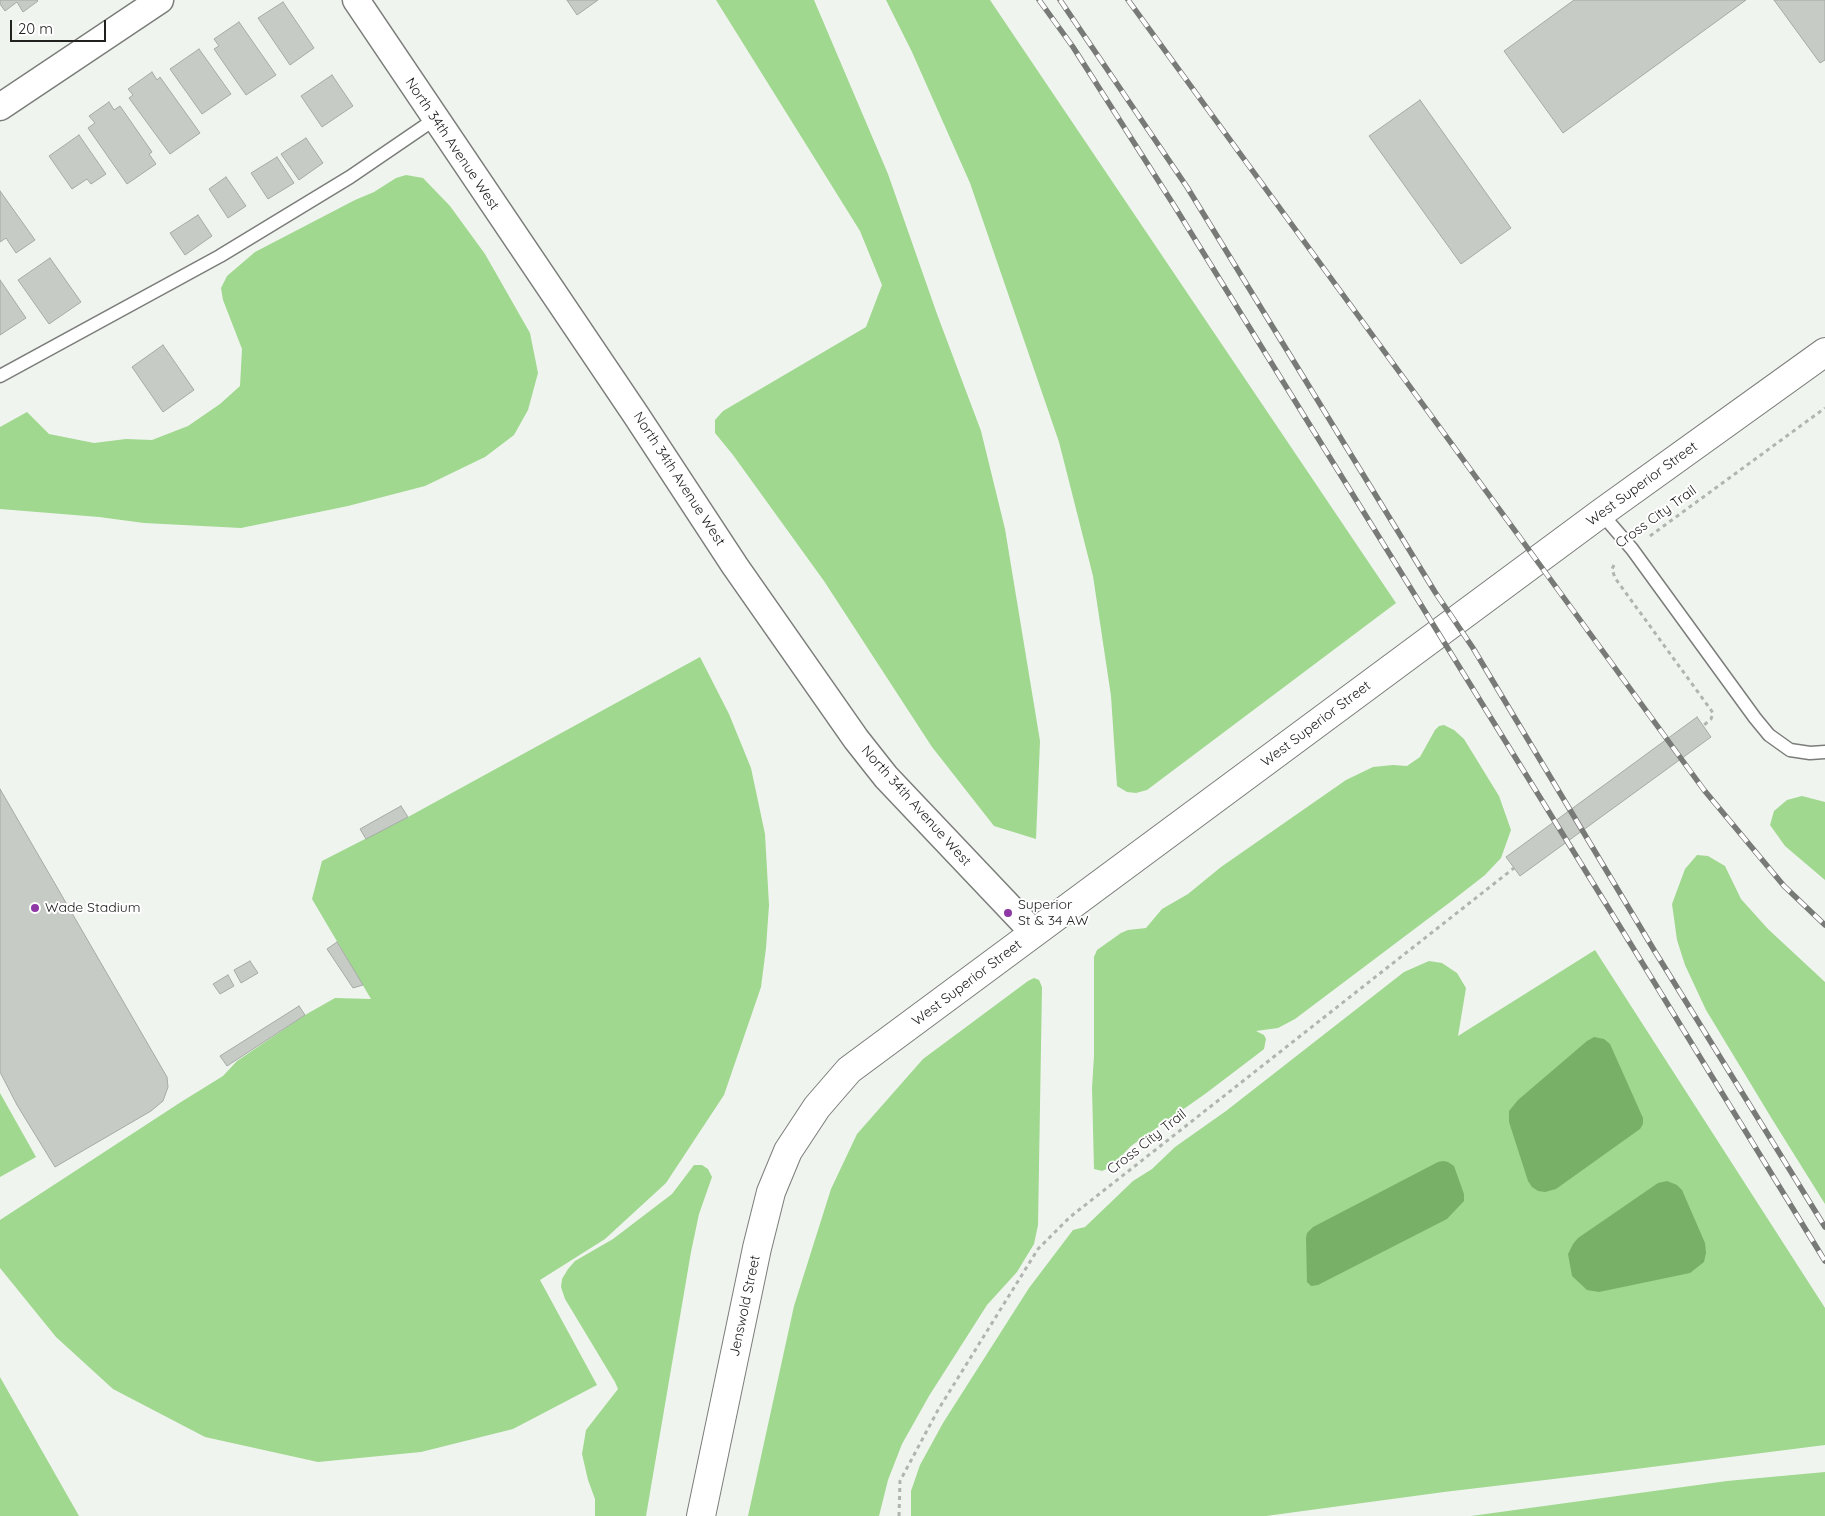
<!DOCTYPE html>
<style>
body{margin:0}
#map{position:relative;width:1825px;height:1516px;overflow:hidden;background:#f0f4ef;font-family:Quicksand,sans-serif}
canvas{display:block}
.scale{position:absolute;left:10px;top:20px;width:96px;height:22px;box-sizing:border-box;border:2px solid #212220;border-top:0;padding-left:6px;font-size:15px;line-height:18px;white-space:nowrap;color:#212220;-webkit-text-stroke:4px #fff;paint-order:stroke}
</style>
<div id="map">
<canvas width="1825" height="1516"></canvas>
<div class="scale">20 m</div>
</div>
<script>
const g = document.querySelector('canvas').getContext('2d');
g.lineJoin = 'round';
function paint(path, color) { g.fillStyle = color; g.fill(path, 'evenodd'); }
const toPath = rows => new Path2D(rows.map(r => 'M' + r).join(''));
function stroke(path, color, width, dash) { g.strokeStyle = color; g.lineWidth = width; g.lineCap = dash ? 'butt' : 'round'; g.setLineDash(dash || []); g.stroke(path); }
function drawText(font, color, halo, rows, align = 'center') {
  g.font = font + ' Quicksand,sans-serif'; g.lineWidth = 4; g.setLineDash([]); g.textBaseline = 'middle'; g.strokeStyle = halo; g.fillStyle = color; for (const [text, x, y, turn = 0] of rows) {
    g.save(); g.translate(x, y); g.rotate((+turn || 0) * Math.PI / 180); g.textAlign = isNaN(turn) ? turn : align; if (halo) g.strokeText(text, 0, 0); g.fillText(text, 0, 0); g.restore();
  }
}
paint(toPath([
 [716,0,814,0,888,174,937,314,981,431,1005,529,1040,741,1036,839,994,826,932,747,824,581,733,455,715,433,715,420,723,411,866,327,882,285,860,231],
 [886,0,990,0,1396,603,1147,790,1136,793,1127,792,1117,786,1111,696,1093,576,1059,442,970,183,912,52],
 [406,175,423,178,450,206,485,254,530,333,538,373,528,410,514,435,485,457,425,486,348,506,241,528,144,523,99,517,0,509,0,427,27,412,49,434,94,443,126,439,152,440,188,426,220,404,240,386,242,349,223,300,221,288,227,276,255,252,355,200,374,192,396,178],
 [700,657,729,714,751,768,765,834,769,905,766,948,761,987,724,1095,666,1183,605,1239,540,1280,597,1385,513,1429,421,1452,318,1462,205,1437,113,1389,56,1337,0,1268,0,1220,181,1102,223,1076,237,1061,305,1015,335,998,371,999,312,899,322,861,408,817],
 [1444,725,1454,730,1464,739,1499,796,1511,830,1501,858,1485,875,1453,900,1295,1019,1278,1028,1256,1031,1264,1035,1266,1039,1264,1049,1259,1053,1205,1094,1131,1146,1111,1167,1102,1171,1094,1169,1092,1088,1094,1056,1094,957,1097,950,1121,933,1128,930,1146,928,1162,909,1188,894,1221,867,1346,780,1373,767,1393,765,1407,766,1420,757,1435,730,1439,726],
 [1802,796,1825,802,1825,880,1785,846,1770,825,1774,811,1787,800],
 [1697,855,1708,856,1725,866,1741,899,1768,929,1825,982,1825,1204,1772,1119,1706,1010,1685,965,1677,940,1672,904,1685,869],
 [1595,950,1825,1308,1825,1445,1604,1473,1444,1492,1266,1516,911,1516,911,1491,920,1465,943,1423,1029,1288,1073,1230,1085,1227,1133,1181,1152,1169,1175,1147,1226,1111,1404,972,1429,961,1442,963,1457,973,1466,988,1458,1036],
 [1034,978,1039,980,1042,987,1038,1225,1034,1244,1017,1272,987,1305,929,1396,902,1444,888,1480,879,1516,748,1516,794,1306,831,1189,857,1134,923,1059,1028,981],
 [0,1093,36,1157,0,1177],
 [694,1165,702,1165,708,1169,712,1177,699,1214,691,1252,646,1516,595,1516,595,1499,588,1480,582,1454,586,1430,618,1389,615,1382,565,1299,561,1287,562,1279,568,1269,575,1261,613,1239,672,1194],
 [0,1377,79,1516,0,1516],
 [1825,1472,1825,1516,1471,1516,1727,1481]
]), '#9fd88e');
paint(toPath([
 [1594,1037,1604,1039,1610,1044,1643,1118,1643,1124,1640,1129,1556,1189,1545,1192,1538,1191,1532,1187,1528,1181,1509,1122,1509,1111,1518,1100,1587,1041],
 [1443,1161,1448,1162,1454,1166,1464,1194,1464,1201,1447,1219,1318,1285,1311,1286,1307,1282,1306,1238,1307,1233,1313,1227,1438,1162],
 [1667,1181,1677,1185,1682,1190,1705,1243,1706,1253,1704,1262,1690,1273,1599,1292,1587,1290,1572,1276,1568,1254,1573,1244,1578,1238,1658,1183]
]), '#78b067');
const building = toPath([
 [0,0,37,0,38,1,23,12,17,2,5,11,0,4,0,0],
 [567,0,598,0,577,15,567,0],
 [1574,0,1746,0,1563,133,1504,51,1574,0],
 [1774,0,1825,0,1825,60,1820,63,1774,0],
 [283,2,314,48,290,65,258,18,283,2],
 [239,22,276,75,246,95,214,49,219,46,214,39,239,22],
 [199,49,231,94,202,114,170,69,199,49],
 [152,72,157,80,160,77,200,133,170,154,129,98,133,95,128,89,152,72],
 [332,75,353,106,322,127,301,96,332,75],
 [1420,100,1511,228,1461,264,1369,136,1420,100],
 [109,102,114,110,120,106,152,152,149,154,156,164,127,184,88,128,95,123,89,116,109,102],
 [79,135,106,174,91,184,87,179,72,189,49,156,79,135],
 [306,138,323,163,299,180,281,154,306,138],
 [277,157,294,183,268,199,251,173,277,157],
 [226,177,246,206,228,218,209,189,226,177],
 [0,191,35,240,16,253,6,238,0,242,0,191],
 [198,215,212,236,185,255,170,233,198,215],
 [50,258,81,302,49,324,18,280,50,258],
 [0,280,26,318,0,335,0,280],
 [163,345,194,390,163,412,132,367,163,345],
 [1697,717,1711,737,1520,876,1506,857,1697,717],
 [0,789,167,1077,168,1087,163,1101,151,1111,55,1167,17,1105,0,1072,0,789],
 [401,806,408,817,366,839,360,829,401,806],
 [337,942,363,985,353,988,327,949,337,942],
 [250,961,258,973,241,983,234,970,250,961],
 [228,975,234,986,220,994,213,984,228,975],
 [299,1006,305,1015,227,1066,220,1056,299,1006]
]);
paint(building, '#c7cbc6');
stroke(building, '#a6aaa5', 1);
const service = toPath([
 [0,376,220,256,350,177,435,119],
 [1601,513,1632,549,1755,718,1769,735,1790,750,1810,753,1825,752]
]);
const minor = toPath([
 [356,0,636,415,735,566,856,739,886,777,1034,933],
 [0,107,160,0]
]);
const tertiary = toPath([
 [701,1516,757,1248,771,1192,788,1151,817,1107,849,1070,1601,513,1825,352]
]);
stroke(service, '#7a7d79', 15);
stroke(minor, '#7a7d79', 29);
stroke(tertiary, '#7a7d79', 30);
stroke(toPath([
 [1650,536,1825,408],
 [1614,565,1612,569,1615,578,1711,710,1713,713,1711,719,1703,726],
 [899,1516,900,1481,938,1410,1038,1249,1070,1217,1514,868]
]), '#b1b4b0', 3, [4, 4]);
stroke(service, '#fff', 12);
stroke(minor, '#fff', 26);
stroke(tertiary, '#fff', 28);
const rail = toPath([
 [1039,0,1073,47,1175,207,1635,951,1825,1261],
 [1060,0,1187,187,1435,592,1473,648,1654,950,1825,1227],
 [1128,0,1704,790,1784,886,1825,925]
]);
stroke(rail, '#787a77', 5.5);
stroke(rail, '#fff', 4, [11]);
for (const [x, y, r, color] of [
 [35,908,5,"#8e38a5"],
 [1008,913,5,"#8e38a5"]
]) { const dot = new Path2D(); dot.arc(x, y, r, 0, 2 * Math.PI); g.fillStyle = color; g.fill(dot); stroke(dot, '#fff', 2); }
drawText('14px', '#212220', '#fff', [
 ["North 34th Avenue West",452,144,56],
 ["North 34th Avenue West",679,479,57],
 ["West Superior Street",1642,484,-36],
 ["Cross City Trail",1656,517,-36],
 ["West Superior Street",1316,724,-37],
 ["North 34th Avenue West",916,806,48],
 ["West Superior Street",967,983,-37],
 ["Cross City Trail",1147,1142,-38],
 ["Jenswold Street",745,1306,-78]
]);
drawText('14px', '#212220', '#fff', [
 ["Superior",1018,905],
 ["St & 34 AW",1018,921],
 ["Wade Stadium",45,908]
], 'left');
</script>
